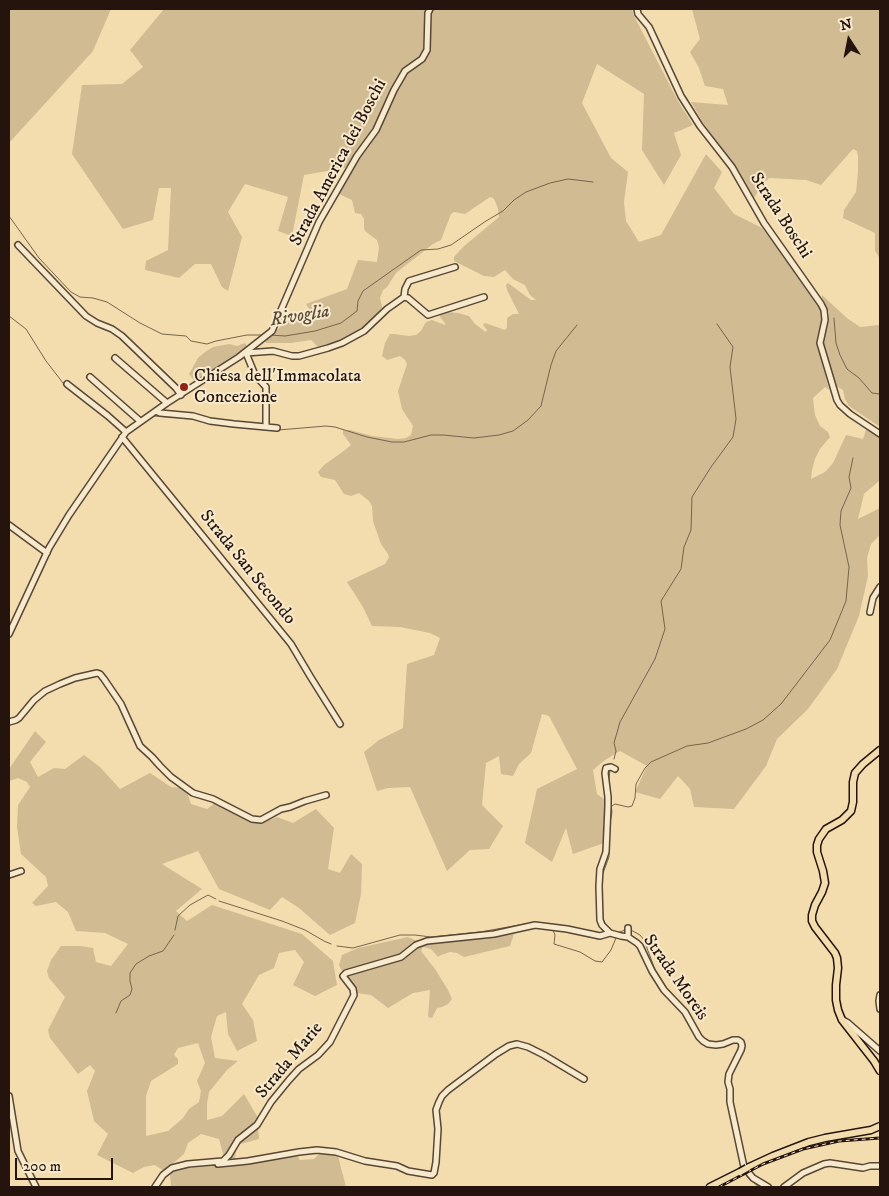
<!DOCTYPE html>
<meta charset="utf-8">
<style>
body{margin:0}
#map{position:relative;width:889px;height:1196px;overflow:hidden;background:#f3ddaf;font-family:"IM FELL DW Pica",serif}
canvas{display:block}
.frame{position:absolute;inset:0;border:10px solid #25140d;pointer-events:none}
.north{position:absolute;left:824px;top:15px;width:50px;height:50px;-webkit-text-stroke:4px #f7e9cb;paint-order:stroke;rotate:349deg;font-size:14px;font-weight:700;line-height:20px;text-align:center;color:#25140d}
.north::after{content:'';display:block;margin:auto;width:18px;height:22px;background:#25140d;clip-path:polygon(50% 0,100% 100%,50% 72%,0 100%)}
.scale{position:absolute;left:15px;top:1158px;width:98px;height:22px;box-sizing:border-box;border:2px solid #25140d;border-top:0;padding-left:6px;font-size:15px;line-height:18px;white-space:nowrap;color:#25140d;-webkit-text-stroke:4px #f7e9cb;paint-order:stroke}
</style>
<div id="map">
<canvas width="889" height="1196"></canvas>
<div class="frame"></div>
<div class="north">N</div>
<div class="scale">200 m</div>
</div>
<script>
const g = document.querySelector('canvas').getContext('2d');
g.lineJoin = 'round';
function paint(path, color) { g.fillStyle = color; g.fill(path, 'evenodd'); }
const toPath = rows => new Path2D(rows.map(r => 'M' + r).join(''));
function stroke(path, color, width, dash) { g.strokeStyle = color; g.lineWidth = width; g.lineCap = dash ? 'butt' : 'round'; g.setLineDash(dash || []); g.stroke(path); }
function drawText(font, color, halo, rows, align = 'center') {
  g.font = font + ' "IM FELL DW Pica",serif'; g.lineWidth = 4; g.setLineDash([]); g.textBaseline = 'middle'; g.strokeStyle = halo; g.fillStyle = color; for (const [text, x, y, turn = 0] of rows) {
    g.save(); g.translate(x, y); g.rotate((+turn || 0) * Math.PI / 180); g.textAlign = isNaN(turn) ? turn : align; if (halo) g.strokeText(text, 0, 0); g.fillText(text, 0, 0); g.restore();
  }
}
paint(toPath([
 [9,9,111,9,93,51,9,143],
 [164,9,426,9,424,17,427,34,425,48,418,60,401,73,396,82,374,129,364,144,345,168,304,175,292,236,278,231,288,197,245,184,228,212,242,237,228,291,222,287,211,264,195,264,179,278,145,270,146,261,168,250,171,188,159,188,153,220,123,229,72,154,82,85,122,84,143,67,130,50],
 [433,9,632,9,634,16,678,101,693,125,674,133,681,155,664,185,642,150,644,94,597,64,582,103,611,158,628,172,624,202,626,221,639,242,661,235,706,154,722,172,714,188,734,214,762,228,800,275,820,306,823,316,817,341,829,390,825,387,813,398,815,415,820,426,828,432,830,437,820,449,815,459,812,470,811,479,825,472,833,463,846,435,863,439,867,427,880,435,880,480,864,494,858,519,880,508,880,535,871,544,867,558,868,576,859,616,837,669,808,709,777,739,766,766,734,809,694,807,690,789,678,776,660,799,635,792,647,766,620,751,605,760,593,770,597,794,607,801,604,843,573,854,566,828,552,862,525,843,537,789,577,769,549,716,542,714,531,753,519,764,513,776,501,774,499,756,486,763,482,805,503,826,489,849,470,850,447,871,410,787,388,788,377,791,364,752,379,740,403,728,407,664,434,655,440,638,430,633,400,627,372,626,363,607,347,582,385,564,389,557,388,554,381,544,373,521,372,506,369,501,359,493,351,496,344,494,335,480,321,477,318,472,324,465,345,450,351,445,343,434,343,430,350,430,372,436,398,439,406,438,411,435,413,426,402,409,398,391,407,364,405,360,400,356,387,360,382,356,385,343,390,334,394,334,409,336,416,335,421,331,426,322,432,320,445,325,445,323,440,317,440,314,447,312,458,313,469,316,475,324,486,332,487,330,483,325,485,323,505,330,507,327,507,318,513,314,519,314,507,290,506,285,508,283,531,300,536,300,530,295,525,285,513,279,505,270,494,277,484,276,454,261,454,257,463,247,499,217,498,209,495,201,493,198,490,197,465,214,454,212,451,214,441,240,433,244,396,273,387,287,383,290,380,298,382,307,380,311,371,320,366,328,339,343,324,347,317,346,311,340,291,343,266,343,265,340,292,317,304,322,314,316,306,304,347,289,358,260,377,262,379,247,377,240,365,231,364,228,364,219,361,214,355,213,352,200,339,194,349,174,359,156,378,132,402,80,407,71,420,62,429,52,431,16],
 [692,9,880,9,880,259,875,251,875,233,843,218,844,210,856,192,858,172,858,156,857,151,853,149,821,185,806,180,769,178,763,184,754,198,738,170,704,124,691,102,728,105,723,89,705,86,699,68,690,52,700,39],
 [822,295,847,318,860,327,879,325,880,324,880,427,849,406,845,399,843,390,836,386,823,349,823,335,828,324,829,312,822,298],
 [245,343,248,348,196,383,189,374,198,358,205,352,213,347,229,344,237,346],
 [35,731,46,742,30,762,38,777,54,768,65,769,84,755,100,767,120,789,150,773,171,787,182,788,188,795,191,804,207,809,215,803,252,822,262,823,277,817,293,823,316,809,334,828,328,869,340,873,351,854,362,864,361,894,355,923,330,935,299,908,282,897,270,910,219,889,198,851,162,864,202,889,176,911,187,921,212,905,302,934,333,961,337,985,315,996,293,985,304,962,295,950,279,953,274,968,259,975,242,1004,253,1020,257,1041,237,1051,228,1034,226,1012,217,1016,211,1037,215,1058,238,1061,227,1070,209,1092,207,1104,207,1120,222,1116,244,1094,257,1116,259,1139,237,1145,235,1158,238,1165,296,1154,300,1160,314,1159,319,1154,338,1156,346,1187,171,1187,170,1173,177,1169,226,1165,219,1139,201,1134,188,1143,184,1154,164,1171,155,1165,144,1167,133,1173,97,1155,108,1134,94,1121,87,1091,95,1071,90,1065,78,1074,50,1038,48,1030,65,997,49,978,47,971,51,960,61,946,80,946,93,948,96,962,111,966,128,944,105,933,76,931,68,912,56,902,36,906,32,903,48,886,46,877,21,854,17,827,18,805,30,787,27,782,18,778,9,781,9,769],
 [198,1043,205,1063,197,1081,201,1091,199,1102,189,1109,183,1118,168,1131,146,1136,146,1096,151,1081,178,1064,178,1059,174,1055,178,1048],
 [514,934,510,946,464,957,457,953,450,952,441,955,438,957,431,949,423,947,421,951,435,969,448,990,452,999,448,1004,442,1007,437,1008,432,1018,428,1017,430,990,413,993,388,1008,371,995,356,993,356,989,347,976,343,973,339,965,342,955,358,948,408,937,417,941,425,943]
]), '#d0bb93');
stroke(toPath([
 [9,216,39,258,71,292,80,297,93,298,107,302,140,323,162,334,186,336,191,341,207,344,216,341,247,335,264,335],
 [9,316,26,329,46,361,63,383],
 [834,318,836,343,840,355,847,369,859,378,872,393,880,394],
 [270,335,285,336,315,331,341,323,357,311,358,301,363,291,421,250,438,249,451,245,486,221,503,211,514,200,526,192,550,183,568,179,593,182],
 [153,416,170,417],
 [254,428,274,430],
 [278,430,326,426,335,427,367,437,392,442,404,442,431,435,443,435,474,438,499,435,513,431,528,420,541,406,551,365,556,351,577,325],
 [614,759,616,751,614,743,620,722,655,659,665,629,661,601,681,569,684,547,691,530,692,497,711,467,733,437,736,419,730,367,733,347,717,324],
 [610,793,609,778,610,770],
 [612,806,615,804,628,807,632,806,635,798,636,784,645,768,651,762,687,746,708,743,746,729,763,720,781,704,830,640,846,601,849,567,840,525,841,511,851,488,849,477,853,458],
 [610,823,612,812,610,799],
 [609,842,609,857,602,876,602,889,603,919,606,925,611,931],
 [219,901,282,921,305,930,324,941,331,944],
 [533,927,553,930,555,935,554,944,580,952,595,961,602,962,611,950,616,938],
 [175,930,178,916,190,905,208,895,216,899],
 [629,930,631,930,640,935,644,940,657,975],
 [617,933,625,930],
 [337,946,353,948,400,935,415,935,431,937,480,932,525,924],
 [664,985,687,1010,701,1036,704,1039,712,1042],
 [116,1013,121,1001,130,995,132,989,130,981,130,973,136,964,149,956,163,951,174,935],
 [731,1078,733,1070],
 [728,1092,727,1099,742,1169],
 [744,1172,748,1178,759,1187]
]), '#77644d', 1);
const minor = toPath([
 [637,9,638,14,649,27,681,96,700,126,732,167,764,223,821,304,824,310,825,320,820,343,837,400,840,405,850,414,880,434],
 [18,245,86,316,97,323,112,329,122,336,176,388,181,395],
 [404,297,405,289,409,281,455,267],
 [115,358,167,403],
 [90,377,140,421],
 [67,384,108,416,126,432],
 [156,411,160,413,193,416,210,421,234,424,266,427,266,387,255,375,246,353,273,351,292,356,299,356,328,348,342,343,364,331,387,309,404,297,408,298,428,315,484,297],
 [266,427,277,428],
 [122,437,291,644,310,676,340,724],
 [9,525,47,553],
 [870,612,873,598,880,587],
 [9,634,49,548,69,515,126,432,167,403,239,357,272,331,319,222,357,156,376,130,394,90,405,71,422,59,427,50,428,13,430,9],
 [9,722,16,720,19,718,34,700,45,691,60,684,75,678,97,673,100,674,104,679,121,704,140,746,152,757,160,766,171,777,193,793,213,799,252,819,261,820,281,809,290,807,305,801,326,795],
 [615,769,611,767,606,768,605,773,608,797,608,806,606,852,600,869,599,886,600,920,602,925,610,933,621,936,628,937,637,943,640,946,652,971,664,990,685,1012,699,1037,703,1041,708,1044,716,1045,723,1044,733,1040,738,1040,741,1042,742,1046,741,1050,729,1074,728,1082,730,1089,730,1102,744,1167,753,1178,768,1187],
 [9,875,21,871],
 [628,928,628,937],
 [880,995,879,1001,880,1009],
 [843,1020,848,1023,880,1051],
 [9,1096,18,1151,36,1187],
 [218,1164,248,1161,299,1152,317,1150,336,1152,365,1161,397,1166,408,1171,432,1175,434,1173,436,1162,438,1129,436,1110,439,1102,442,1096,448,1090,496,1054,509,1046,517,1044,528,1047,544,1055,584,1079],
 [155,1187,163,1175,172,1168,188,1164,223,1161,229,1155,238,1140,257,1125,271,1102,289,1080,299,1069,318,1055,330,1042,354,995,353,989,343,976,346,973,401,957,416,945,427,941,494,934,535,925,567,929,600,936,610,933],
 [784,1187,803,1173,824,1164,830,1163,863,1168,870,1166,880,1166]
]);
const major = toPath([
 [880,750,863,764,855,773,853,782,853,802,851,811,842,820,826,829,819,839,817,845,817,852,823,871,825,883,822,892,815,905,812,915,812,921,815,927,835,953,837,958,838,968,836,985,836,1000,838,1010,842,1020,874,1061,880,1071],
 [747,1168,773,1156,809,1142,825,1138,871,1130,880,1126],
 [710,1187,740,1172]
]);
stroke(minor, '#584636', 8);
stroke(major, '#25140d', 9);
stroke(minor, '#f7e9cb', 5);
stroke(major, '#f3ddaf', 6);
const rail = toPath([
 [719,1187,763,1164,803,1149,839,1141,880,1138]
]);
stroke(rail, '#25140d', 3);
stroke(rail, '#f7e9cb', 1, [4]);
const majorBridge = toPath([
 [740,1172,747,1168]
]);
stroke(majorBridge, '#25140d', 9, []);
stroke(majorBridge, '#f3ddaf', 6);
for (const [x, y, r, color] of [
 [184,387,5,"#8f2418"]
]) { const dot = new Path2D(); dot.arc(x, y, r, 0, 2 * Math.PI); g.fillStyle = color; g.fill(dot); stroke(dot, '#f7e9cb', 2); }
drawText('18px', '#25140d', '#f7e9cb', [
 ["Strada America dei Boschi",339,163,-62],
 ["Strada Boschi",780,216,57],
 ["Strada San Secondo",247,568,51],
 ["Strada Moreis",675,978,55],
 ["Strada Marie",290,1061,-50]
]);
drawText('18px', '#25140d', '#f7e9cb', [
 ["Chiesa dell′Immacolata",194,377],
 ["Concezione",194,398]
], 'left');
drawText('italic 19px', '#5b4938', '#f7e9cb', [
 ["Rivoglia",300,317,-9]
]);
</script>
